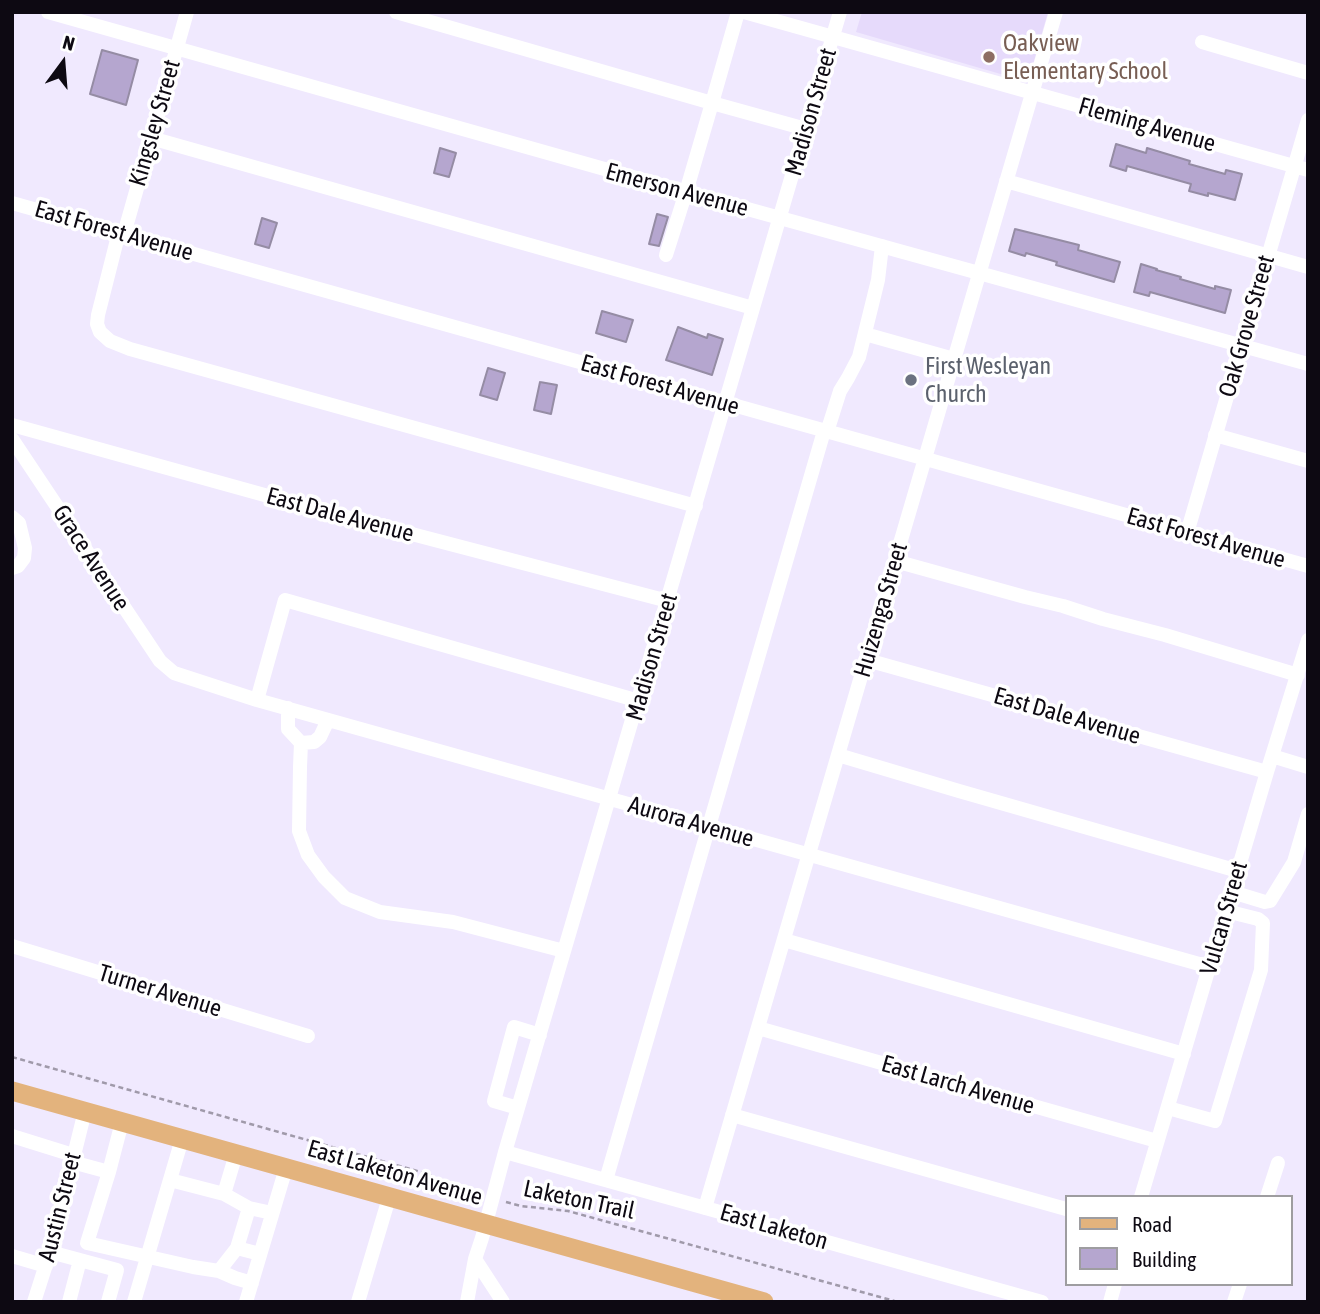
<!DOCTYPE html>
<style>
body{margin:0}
#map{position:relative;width:1320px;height:1314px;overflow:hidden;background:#f0e9fe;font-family:"Asap Condensed",sans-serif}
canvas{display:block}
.frame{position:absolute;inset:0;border:14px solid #0d0912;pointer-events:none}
.legend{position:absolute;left:1065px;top:1195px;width:228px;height:91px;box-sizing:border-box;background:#fff;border:2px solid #9e9da0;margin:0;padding:9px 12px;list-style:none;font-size:21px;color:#0d0912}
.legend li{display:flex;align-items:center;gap:14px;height:35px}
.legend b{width:35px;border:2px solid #9e9da0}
.north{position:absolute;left:28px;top:28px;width:70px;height:70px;-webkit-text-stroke:5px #fff;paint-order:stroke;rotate:16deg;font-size:19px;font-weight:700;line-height:28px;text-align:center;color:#0d0912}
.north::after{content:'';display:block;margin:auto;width:24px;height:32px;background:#0d0912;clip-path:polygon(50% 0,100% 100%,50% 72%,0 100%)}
</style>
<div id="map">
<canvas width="1320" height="1314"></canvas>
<div class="frame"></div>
<ul class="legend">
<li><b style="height:9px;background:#e3b37d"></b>Road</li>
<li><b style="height:19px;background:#b5a6cf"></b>Building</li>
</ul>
<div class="north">N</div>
</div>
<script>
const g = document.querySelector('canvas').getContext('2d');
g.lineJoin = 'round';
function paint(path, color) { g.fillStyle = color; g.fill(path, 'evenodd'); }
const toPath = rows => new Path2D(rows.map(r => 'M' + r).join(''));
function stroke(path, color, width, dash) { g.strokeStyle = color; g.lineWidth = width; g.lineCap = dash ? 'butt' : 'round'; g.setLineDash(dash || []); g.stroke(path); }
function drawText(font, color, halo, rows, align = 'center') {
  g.font = font + ' "Asap Condensed",sans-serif'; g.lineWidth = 7; g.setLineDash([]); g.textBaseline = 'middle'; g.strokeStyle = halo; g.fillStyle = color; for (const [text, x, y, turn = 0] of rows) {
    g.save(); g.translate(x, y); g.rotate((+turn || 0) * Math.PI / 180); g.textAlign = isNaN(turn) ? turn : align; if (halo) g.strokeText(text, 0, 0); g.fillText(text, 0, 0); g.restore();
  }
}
paint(toPath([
 [862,12,1048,12,1028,82,856,32]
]), '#e6dafb');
const building = toPath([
 [102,50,138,60,126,105,90,94,102,50],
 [1116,144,1146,153,1147,148,1190,161,1189,164,1225,174,1226,170,1242,174,1235,200,1208,193,1208,196,1189,191,1191,184,1127,166,1126,171,1110,166,1116,144],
 [440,148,456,153,449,177,434,173,440,148],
 [657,214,668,217,659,246,649,244,657,214],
 [262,218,277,223,269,248,255,244,262,218],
 [1015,229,1079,245,1078,250,1120,262,1114,282,1056,265,1057,262,1026,253,1025,256,1009,251,1015,229],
 [1141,264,1157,269,1156,270,1181,277,1180,279,1215,289,1215,286,1231,290,1225,313,1150,292,1149,296,1134,292,1141,264],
 [602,311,633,320,626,342,596,333,602,311],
 [678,327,707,338,708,334,723,339,712,375,666,360,678,327],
 [488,368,505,373,497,400,480,395,488,368],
 [540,382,557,385,551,414,534,410,540,382]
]);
paint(building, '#b5a6cf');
stroke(building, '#958ca4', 2);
stroke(toPath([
 [12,1057,421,1172,479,1194],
 [506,1202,521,1206,568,1211,898,1302]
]), '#a09aaa', 2.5, [5, 3.5]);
stroke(toPath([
 [48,12,686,192,1308,364],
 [396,12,712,103,686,192,666,255],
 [738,12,712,103,806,129],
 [744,12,1308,170],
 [1202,42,1308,73],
 [151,138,753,308],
 [1006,181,1308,267],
 [12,203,1308,566],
 [119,232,98,315,97,324,100,332,110,341,130,349,696,506],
 [124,234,187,12],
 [865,334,954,359],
 [12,425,297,504,668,601],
 [827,432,840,391,848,378,859,357,878,280,882,246],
 [1215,435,1308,461],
 [12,439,160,661,174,673,257,700,1210,967],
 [12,517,19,523,25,548,24,558,18,566,12,568],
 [1187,533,1308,120],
 [895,561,1025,597,1063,606,1103,619,1165,635,1298,675],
 [867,660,1267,772],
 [257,700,285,600,639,701],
 [288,708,288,729,301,743],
 [328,720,320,737,314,742,301,743,300,767,299,831,308,855,324,877,345,898,380,912,453,922,564,951],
 [838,755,959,791,1238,871],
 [1272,756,1308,767],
 [1232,892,1265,902,1270,901,1294,862,1308,814],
 [784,940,1184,1054],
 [12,946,308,1036],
 [758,1028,1157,1141],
 [518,1108,494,1101,514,1027,540,1035],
 [1168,1108,1215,1121,1261,970,1263,923,1258,919,1226,911],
 [732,1115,1066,1209],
 [12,1136,73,1155],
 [505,1152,1042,1302],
 [72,1162,109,1172,122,1122],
 [109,1172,87,1243,193,1267,219,1271,237,1248],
 [170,1180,224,1194,236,1154],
 [606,1180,824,431],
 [224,1194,249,1208,272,1213],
 [1141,1197,1267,772,1308,640],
 [1267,1197,1278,1163],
 [249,1208,237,1248,260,1254],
 [705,1208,1056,12],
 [50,1252,117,1270,108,1302],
 [12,1256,46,1266],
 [475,1259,503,1302],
 [219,1271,235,1278,252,1283],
 [34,1302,50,1252,85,1111],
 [69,1302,80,1260],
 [134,1302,182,1139],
 [246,1302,286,1168],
 [358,1302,389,1198],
 [467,1302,475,1259,482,1238,505,1152,840,12],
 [1110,1302,1115,1284],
 [1234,1302,1240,1284]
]), '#fff', 14);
stroke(toPath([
 [12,1091,764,1302]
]), '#e3b37d', 19);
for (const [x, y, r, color] of [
 [989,57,7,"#8d6e63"],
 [911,380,7,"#6b7280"]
]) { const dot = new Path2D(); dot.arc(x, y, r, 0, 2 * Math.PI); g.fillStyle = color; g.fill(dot); stroke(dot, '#fff', 2.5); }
drawText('24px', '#785e54', '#fff', [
 ["Oakview",1003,43],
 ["Elementary School",1003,71]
], 'left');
drawText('24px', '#0d0912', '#fff', [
 ["Madison Street",811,112,-74],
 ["Kingsley Street",155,123,-74],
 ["Fleming Avenue",1147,125,16],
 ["Emerson Avenue",677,190,15],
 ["East Forest Avenue",114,231,16],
 ["Oak Grove Street",1247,326,-74],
 ["East Forest Avenue",660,385,16],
 ["East Dale Avenue",340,515,15],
 ["East Forest Avenue",1206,538,16],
 ["Grace Avenue",91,558,57],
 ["Huizenga Street",881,610,-74],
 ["Madison Street",652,657,-74],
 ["East Dale Avenue",1067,716,16],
 ["Aurora Avenue",691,822,16],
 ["Vulcan Street",1224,918,-74],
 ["Turner Avenue",160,991,17],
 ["East Larch Avenue",958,1085,16],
 ["East Laketon Avenue",395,1173,16],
 ["Laketon Trail",579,1200,12],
 ["Austin Street",60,1207,-76],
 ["East Laketon",774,1227,16]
]);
drawText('24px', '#5b616d', '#fff', [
 ["First Wesleyan",925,366],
 ["Church",925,394]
], 'left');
</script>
